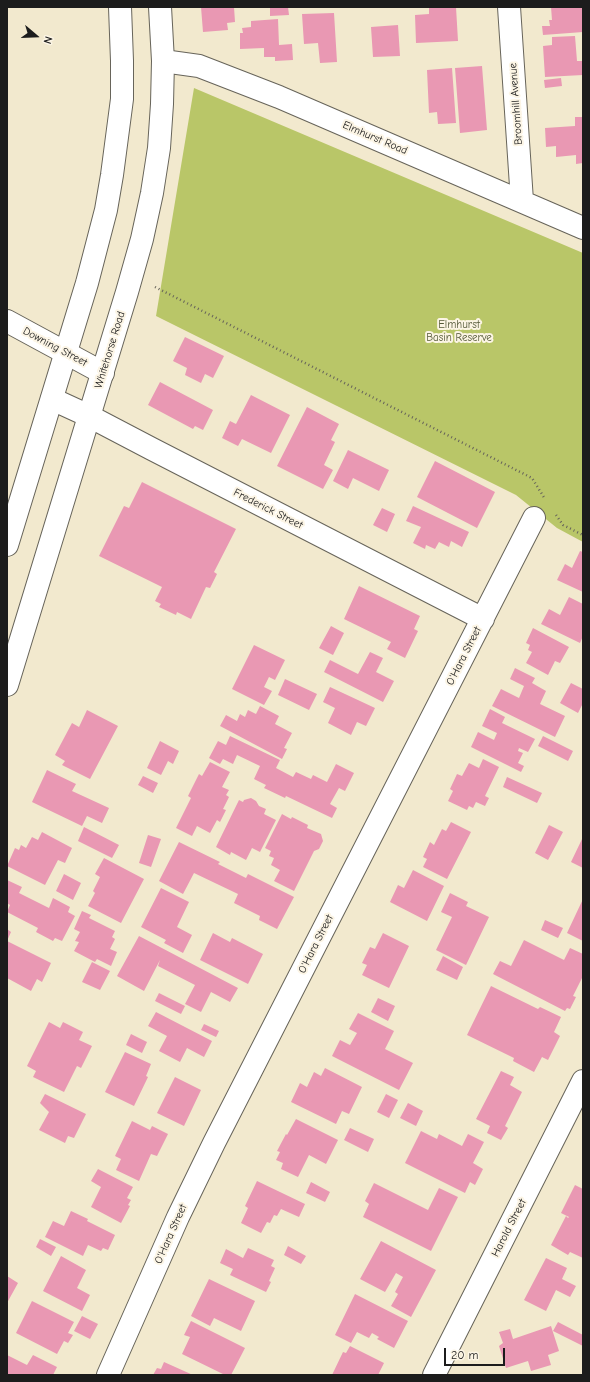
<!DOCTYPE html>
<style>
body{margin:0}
#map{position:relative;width:590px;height:1382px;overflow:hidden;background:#f2e9ce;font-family:"Comic Neue",sans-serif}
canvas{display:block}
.frame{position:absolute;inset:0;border:8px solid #1c1c1c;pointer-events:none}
.north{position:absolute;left:16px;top:16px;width:40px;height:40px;-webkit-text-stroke:3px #fcf5e5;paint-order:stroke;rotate:109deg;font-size:11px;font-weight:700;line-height:16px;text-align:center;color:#1c1c1c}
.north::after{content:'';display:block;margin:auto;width:14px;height:18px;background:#1c1c1c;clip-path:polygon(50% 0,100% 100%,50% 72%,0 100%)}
.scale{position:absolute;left:444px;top:1348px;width:61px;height:18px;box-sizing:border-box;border:2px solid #1c1c1c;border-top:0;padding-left:5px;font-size:12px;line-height:14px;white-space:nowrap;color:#1c1c1c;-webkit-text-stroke:3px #fcf5e5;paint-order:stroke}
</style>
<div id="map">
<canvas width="590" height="1382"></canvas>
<div class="frame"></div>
<div class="north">N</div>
<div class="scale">20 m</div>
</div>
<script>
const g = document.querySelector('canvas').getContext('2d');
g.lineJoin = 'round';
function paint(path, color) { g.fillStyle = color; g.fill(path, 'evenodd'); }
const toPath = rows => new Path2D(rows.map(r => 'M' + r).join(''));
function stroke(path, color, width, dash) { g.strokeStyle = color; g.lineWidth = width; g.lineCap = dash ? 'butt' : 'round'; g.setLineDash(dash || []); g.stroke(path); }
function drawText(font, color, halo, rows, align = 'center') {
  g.font = font + ' "Comic Neue",sans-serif'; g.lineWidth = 4; g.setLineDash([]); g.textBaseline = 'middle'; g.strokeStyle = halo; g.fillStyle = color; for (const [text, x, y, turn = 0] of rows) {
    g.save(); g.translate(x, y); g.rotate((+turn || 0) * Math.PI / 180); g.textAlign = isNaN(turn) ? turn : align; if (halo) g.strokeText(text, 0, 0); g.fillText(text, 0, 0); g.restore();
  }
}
paint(toPath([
 [194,88,583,253,583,542,557,528,516,495,156,316]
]), '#b9c668');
paint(toPath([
 [201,7,234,7,235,22,227,23,228,30,203,32],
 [270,7,288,7,289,15,270,16],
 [429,7,456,7,458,41,416,43,415,15,429,14],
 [551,7,583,7,583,32,543,35,542,26,550,26,549,20,552,20],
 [334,13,337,62,320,63,318,43,304,44,302,14],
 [278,19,279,45,292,44,293,60,275,61,275,57,264,57,264,48,240,49,240,33,243,33,242,28,251,27,251,21],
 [398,25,400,56,373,57,371,27],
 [575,36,577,61,583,61,583,75,545,77,543,46,552,45,552,37],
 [482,66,487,130,460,133,455,68],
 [452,68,456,123,438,124,437,112,429,113,427,70],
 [561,78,562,86,545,88,544,80],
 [575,117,583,117,583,163,576,164,576,155,556,157,556,146,546,147,545,128,575,126],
 [185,337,224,356,213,378,205,374,201,383,185,375,187,368,173,361],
 [160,382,213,410,203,430,195,426,193,429,148,405],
 [251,395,290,415,271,453,242,439,238,446,222,438,230,421,236,424],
 [307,407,339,424,331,440,335,442,324,465,333,470,323,489,277,466],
 [348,450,389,470,379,491,353,478,348,489,333,481],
 [435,461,495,492,477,528,417,497],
 [142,482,236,529,214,572,217,574,210,588,206,587,191,619,177,612,176,615,159,607,161,604,155,601,162,587,99,556,124,506,129,508],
 [413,506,469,532,462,547,451,541,449,547,439,542,435,549,426,545,425,549,413,543,421,527,406,521],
 [382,508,395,514,387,532,373,525],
 [580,551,583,552,583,592,557,580,565,564,572,568],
 [359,586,420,616,414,629,418,631,405,658,387,649,391,642,344,619],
 [569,597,583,604,583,636,580,643,541,624,549,609,560,615],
 [331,626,344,633,333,655,319,648],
 [533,628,569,647,560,663,555,661,548,675,526,663,532,652,528,650,530,645,526,643],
 [254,645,285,660,275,680,269,677,264,687,272,691,264,705,232,689],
 [370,652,383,658,376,672,394,681,383,702,324,672,330,660,358,674],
 [515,668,535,678,532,683,546,691,540,704,565,716,555,737,492,706,501,689,519,698,524,686,510,679],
 [285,679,317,694,309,710,278,695],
 [571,683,583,689,583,703,578,713,560,703],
 [330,687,375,708,366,726,357,722,351,735,328,723,335,708,323,702],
 [260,706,279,716,275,724,292,733,284,748,287,749,282,759,220,726,226,715,237,721,240,714,245,717,248,710,256,714],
 [490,709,505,717,502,723,535,739,528,752,519,748,518,751,523,753,518,763,524,766,521,772,471,747,478,732,494,740,497,733,482,726],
 [87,710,118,726,90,779,62,765,65,761,55,755,72,723,79,727],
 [230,736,280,760,276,768,293,777,296,772,311,779,313,775,327,782,336,764,354,773,345,791,339,788,330,804,337,808,332,818,286,796,285,798,264,788,266,785,254,779,260,766,237,755,233,764,223,759,220,764,209,758,218,741,226,745],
 [543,736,573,751,568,761,538,746],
 [160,741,179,751,173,764,168,761,161,775,147,768],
 [483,759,499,767,485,796,489,798,485,806,476,802,473,808,469,806,467,810,448,801,453,791,450,789,457,774,462,776,469,763,479,768],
 [210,762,230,772,222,787,229,790,226,795,229,797,223,809,226,810,220,822,217,820,210,833,197,826,192,836,176,828,191,798,188,796,199,774,202,776],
 [47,770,76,784,72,791,109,808,102,823,87,816,82,826,32,802],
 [143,776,158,783,153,793,138,785],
 [507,777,542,793,537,803,503,787],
 [251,798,256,801,259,806,266,809,264,814,276,820,260,852,252,848,246,860,231,852,230,855,216,847,239,800,243,802,244,800],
 [282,814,291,819,292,817,308,825,307,828,321,834,323,841,319,849,314,851,294,891,274,881,280,870,271,865,274,858,269,856,271,851,265,848],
 [451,822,471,832,447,879,423,867,427,859,423,857,430,842,434,845,442,829,446,831],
 [549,825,563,832,548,860,535,853],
 [84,827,119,845,112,858,78,841],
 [42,832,72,848,65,863,58,860,45,885,7,866,15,848,19,850,21,845,26,848,32,837,38,840],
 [148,835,161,839,151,867,139,863],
 [583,837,583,868,571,862],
 [179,842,220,862,218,864,246,878,248,874,294,897,277,929,259,920,260,916,234,903,238,894,194,873,183,894,159,881],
 [104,858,144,879,121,923,88,906,95,893,93,891,100,877,95,874],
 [413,870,444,886,427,921,390,902,398,885,404,888],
 [64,874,81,883,73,900,56,891],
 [7,880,22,887,19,893,49,908,53,898,70,907,68,912,75,916,62,941,55,938,53,941,36,932,38,928,7,912,10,905,7,903],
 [161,888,189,902,177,927,192,935,183,953,164,943,166,940,141,927],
 [450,893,468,902,466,906,489,917,466,965,436,950,452,917,441,912],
 [583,899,583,941,567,933],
 [82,911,91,915,89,918,115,931,112,937,115,939,110,949,117,952,111,966,97,959,95,962,74,951,79,942,75,941,80,932,74,929],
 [545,920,563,928,558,938,541,930],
 [7,929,11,932,7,941],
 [213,933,230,942,232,938,263,954,248,984,200,960],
 [383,933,409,946,389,988,362,975,367,965,362,963,370,947,375,949],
 [139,936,238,988,230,1002,211,992,201,1012,185,1004,195,985,158,966,160,960,144,991,117,976],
 [524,940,564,960,570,948,583,954,583,976,573,996,576,997,570,1009,567,1008,565,1011,493,974,500,961,511,966],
 [7,941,51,963,42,982,37,979,31,991,7,978],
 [443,956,463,967,457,980,436,970],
 [92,962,110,971,100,990,82,982],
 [491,986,538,1009,540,1007,561,1017,554,1032,560,1036,548,1060,542,1057,534,1072,513,1061,514,1058,467,1035],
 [159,993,185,1006,181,1014,155,1001],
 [378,998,395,1006,388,1021,371,1012],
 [156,1012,212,1041,204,1057,187,1048,180,1062,159,1051,167,1036,148,1026],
 [358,1013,394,1031,385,1049,413,1063,399,1090,332,1056,340,1040,350,1045,357,1033,349,1029],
 [49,1022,60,1028,63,1022,83,1032,79,1040,92,1046,81,1068,77,1066,64,1092,33,1077,36,1071,27,1066],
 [204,1024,219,1031,216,1037,201,1030],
 [131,1034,147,1042,142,1053,126,1045],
 [125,1052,151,1064,146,1076,148,1077,134,1106,105,1092],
 [325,1068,362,1087,349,1114,342,1111,336,1124,291,1102,300,1083,307,1087,314,1072,321,1076],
 [501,1071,514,1077,510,1085,522,1092,505,1126,508,1128,501,1140,487,1133,490,1126,476,1119],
 [175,1077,201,1090,184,1126,157,1113],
 [45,1094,86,1114,74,1138,68,1136,65,1143,39,1130,49,1112,40,1103],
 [386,1094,398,1100,389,1118,377,1112],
 [408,1103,423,1111,416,1126,400,1118],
 [296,1119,338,1140,326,1164,309,1155,298,1177,281,1169,283,1163,276,1160,280,1152,277,1151,286,1134,287,1135],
 [132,1121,150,1130,152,1126,168,1134,157,1156,151,1154,139,1181,116,1170,121,1159,115,1156],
 [350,1128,374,1139,368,1152,344,1140],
 [421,1131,437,1139,439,1134,462,1146,468,1134,484,1142,473,1163,483,1169,475,1185,470,1182,465,1193,405,1163],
 [98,1169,133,1187,127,1198,131,1200,128,1205,130,1206,121,1223,91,1207,101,1187,91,1181],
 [257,1181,305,1204,299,1217,281,1209,277,1216,274,1215,270,1223,267,1222,261,1233,241,1223,248,1208,245,1206],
 [311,1182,330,1192,325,1202,306,1193],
 [374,1183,428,1210,439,1188,458,1197,431,1251,363,1217,369,1204,365,1201],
 [575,1185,583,1189,583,1258,570,1252,568,1255,551,1245,566,1216,568,1218,569,1217,561,1213],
 [71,1211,88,1219,87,1221,115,1235,108,1250,103,1248,101,1251,88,1245,83,1256,45,1237,53,1221,64,1226],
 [40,1239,56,1247,51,1256,36,1247],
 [381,1241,436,1270,411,1317,391,1306,398,1294,395,1292,403,1277,396,1273,385,1292,360,1279],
 [288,1246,306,1256,301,1264,284,1255],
 [248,1248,274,1260,271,1266,275,1268,269,1281,271,1282,266,1292,230,1275,233,1269,220,1263,226,1249,243,1258],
 [61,1256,86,1270,77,1288,90,1295,82,1311,43,1291],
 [546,1258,567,1268,562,1279,576,1286,570,1297,556,1290,546,1311,524,1300],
 [7,1276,18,1283,7,1303],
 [209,1279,255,1301,241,1331,214,1318,210,1326,191,1316],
 [355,1294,408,1321,394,1348,377,1339,379,1337,372,1333,369,1338,357,1332,351,1343,335,1335],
 [32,1301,74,1322,68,1333,73,1335,68,1343,64,1341,57,1354,16,1333],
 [82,1316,98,1324,90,1339,74,1331],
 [191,1321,245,1348,231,1375,225,1375,182,1354,190,1337,184,1335],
 [558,1322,583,1335,583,1346,553,1331],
 [551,1326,559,1351,548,1355,551,1365,531,1371,528,1361,506,1368,499,1346,503,1343,499,1332,510,1329,513,1339],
 [350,1346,384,1363,378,1375,332,1375,343,1352,346,1353],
 [7,1355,27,1365,33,1355,57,1367,53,1375,7,1375],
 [164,1362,193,1375,153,1375,157,1368,161,1369]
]), '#e998b3');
const minor = toPath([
 [509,7,522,201],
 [163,61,199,66,279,97,583,228],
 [7,321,103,373],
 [52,399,89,416,152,449,483,619],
 [108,1375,178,1217,214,1143,534,518],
 [434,1375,583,1081]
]);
const major = toPath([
 [7,545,87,283,106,210,112,175,122,99,122,61,120,7],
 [7,685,127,292,142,239,152,193,159,148,162,104,163,61,160,7]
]);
stroke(minor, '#67645a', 24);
stroke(major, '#67645a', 24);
stroke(toPath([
 [155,287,532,478,545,499],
 [556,515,563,525,583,535]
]), '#67645a', 2.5, [1, 3]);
stroke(minor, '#fff', 22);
stroke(major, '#fff', 22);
drawText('11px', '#1c1c1c', '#fcf5e5', [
 ["Broomhill Avenue",516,104,-94],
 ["Elmhurst Road",375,138,23],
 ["Downing Street",55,347,28],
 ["Whitehorse Road",110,350,-73],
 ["Frederick Street",268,509,27],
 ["O'Hara Street",464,656,-63],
 ["O'Hara Street",316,944,-63],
 ["Harold Street",509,1228,-63],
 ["O'Hara Street",171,1234,-66]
]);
drawText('11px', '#535837', '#fcf5e5', [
 ["Elmhurst",459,325],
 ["Basin Reserve",459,338]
]);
</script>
